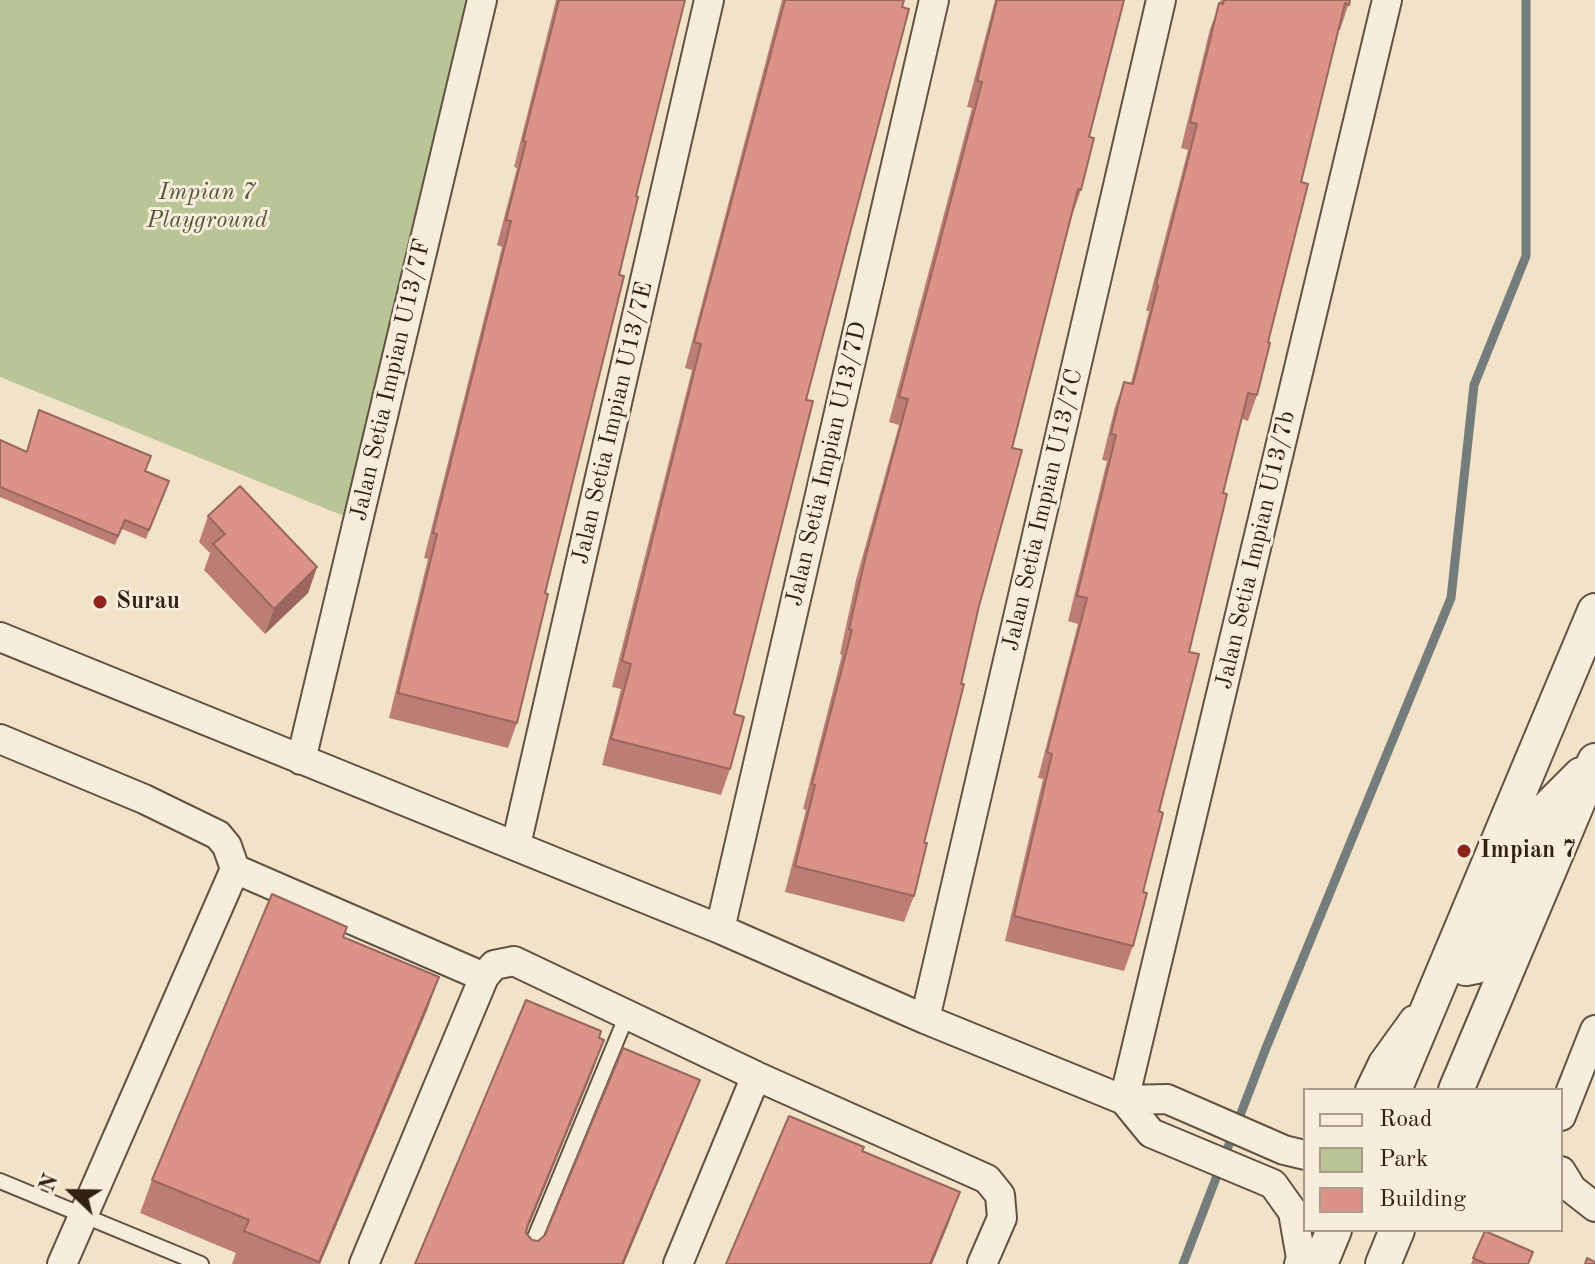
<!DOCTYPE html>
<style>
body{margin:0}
#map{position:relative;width:1595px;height:1264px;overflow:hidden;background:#f2e3c8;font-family:"Old Standard TT",serif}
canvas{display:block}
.legend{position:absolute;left:1303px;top:1088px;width:260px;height:144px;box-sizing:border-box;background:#f7eddb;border:2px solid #a89b8c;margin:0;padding:10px 14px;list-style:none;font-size:24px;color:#312115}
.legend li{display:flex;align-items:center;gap:16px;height:40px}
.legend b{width:40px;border:2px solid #a89b8c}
.north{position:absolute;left:32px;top:1152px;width:80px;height:80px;-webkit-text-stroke:6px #f7eddb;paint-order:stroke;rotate:292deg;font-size:22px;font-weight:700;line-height:32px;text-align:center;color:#312115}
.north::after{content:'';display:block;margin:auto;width:28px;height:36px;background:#312115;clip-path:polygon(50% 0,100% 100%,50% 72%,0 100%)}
</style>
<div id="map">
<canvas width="1595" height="1264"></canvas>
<ul class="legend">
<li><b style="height:10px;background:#f7eddb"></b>Road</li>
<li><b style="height:22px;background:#b9c497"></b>Park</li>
<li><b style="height:22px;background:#db9387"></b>Building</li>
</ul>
<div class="north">N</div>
</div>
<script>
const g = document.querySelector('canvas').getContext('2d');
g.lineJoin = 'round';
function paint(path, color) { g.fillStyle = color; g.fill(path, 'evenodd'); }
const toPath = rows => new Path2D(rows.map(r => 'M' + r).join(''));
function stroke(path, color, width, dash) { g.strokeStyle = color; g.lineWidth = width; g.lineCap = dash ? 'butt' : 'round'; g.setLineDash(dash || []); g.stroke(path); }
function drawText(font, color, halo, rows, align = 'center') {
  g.font = font + ' "Old Standard TT",serif'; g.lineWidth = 6; g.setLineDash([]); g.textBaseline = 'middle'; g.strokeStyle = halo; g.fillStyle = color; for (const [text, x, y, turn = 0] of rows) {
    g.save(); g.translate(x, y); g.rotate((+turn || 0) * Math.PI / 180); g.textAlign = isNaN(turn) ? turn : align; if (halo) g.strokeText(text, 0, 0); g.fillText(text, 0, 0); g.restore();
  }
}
paint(toPath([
 [0,0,468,0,344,516,0,377]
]), '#b9c497');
stroke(toPath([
 [1183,1264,1266,1048,1451,598,1474,385,1526,256,1526,0]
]), '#757d7c', 9);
const service = toPath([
 [0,1181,201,1264],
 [524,1264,627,1015]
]);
const minor = toPath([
 [0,637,720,929,925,1019,1124,1100,1167,1099,1284,1150,1305,1155],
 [0,739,144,799,218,835,227,846,235,869,484,977,494,965,514,961,756,1076,987,1179,1000,1195,1002,1218,982,1264],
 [301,760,482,0],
 [516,845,709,0],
 [720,929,934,0],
 [925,1019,1161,0],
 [1370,1090,1383,1063,1414,1020],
 [1124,1100,1387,0],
 [1124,1100,1151,1133,1273,1184,1293,1212,1301,1258,1299,1264],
 [1561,1116,1595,1030],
 [1561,1171,1572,1189,1595,1207],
 [62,1264,235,869],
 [364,1264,484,977],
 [678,1264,756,1076]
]);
const tertiary = toPath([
 [1458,940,1460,960,1466,968,1476,966,1486,955,1502,907,1543,813,1581,775],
 [1394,1090,1595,611],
 [1456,1090,1595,761],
 [1320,1264,1334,1230],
 [1383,1264,1397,1230]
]);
stroke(service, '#615242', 18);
stroke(minor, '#615242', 32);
stroke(tertiary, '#615242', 38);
stroke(service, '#f7eddb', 14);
stroke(minor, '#f7eddb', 28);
stroke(tertiary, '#f7eddb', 34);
paint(toPath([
 [556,0,685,0,636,196,619,275,545,593,517,723,508,748,389,718,428,559,424,558,502,247,497,245,517,168,514,167],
 [782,0,904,0,806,400,734,714,730,769,721,795,602,765,621,689,612,687,692,370,685,368],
 [995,0,1124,0,1089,137,1081,190,1072,216,1012,448,979,606,924,843,914,896,904,922,785,892,806,810,803,809,842,655,840,654,856,580,899,425,889,422,972,108,967,107],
 [1221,0,1350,0,1340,30,1338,30,1301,182,1257,395,1248,421,1242,419,1223,493,1189,652,1133,946,1124,971,1005,941,1043,779,1038,778,1078,624,1068,621,1107,461,1102,460,1115,407,1124,382,1131,383,1149,311,1146,311,1188,150,1181,148,1210,29],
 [39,410,145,471,169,481,146,539,122,529,115,545,0,497,0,440,26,452],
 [208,516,317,567,308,593,265,634,204,570,210,553,199,542],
 [343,937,439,977,427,1010,320,1264,232,1264,236,1253,140,1213,152,1180],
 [1485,1231,1529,1264,1471,1264]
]), '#bc7e74');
paint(toPath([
 [317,567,308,593,265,634,274,609],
 [439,977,427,1010,320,1264,319,1264],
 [604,1040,592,1073,515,1260,527,1227],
 [700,1080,687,1113,624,1264,622,1264],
 [960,1192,948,1225,932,1264,930,1264]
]), '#99675e');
const building = toPath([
 [559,0,685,0,636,196,638,197,619,275,624,276,545,593,548,594,517,723,398,693,437,534,433,533,511,221,506,220,526,142,523,141,559,0],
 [785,0,904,0,902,7,909,9,806,400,813,401,734,714,744,717,730,769,611,739,631,664,622,661,701,344,694,342,785,0],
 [997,0,1124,0,1089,137,1094,138,1081,190,1078,189,1012,448,1022,450,979,606,961,684,964,684,924,843,927,843,914,896,795,866,815,785,812,784,852,630,849,629,866,555,908,399,899,397,982,82,977,81,997,0],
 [1224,0,1350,0,1349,5,1345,3,1301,182,1308,184,1268,342,1270,343,1257,395,1248,393,1223,493,1227,494,1189,652,1199,654,1159,811,1163,813,1143,892,1147,893,1133,946,1014,916,1052,754,1047,752,1087,598,1077,596,1116,435,1111,434,1124,382,1133,384,1158,286,1156,285,1197,124,1190,122,1219,3,1223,4,1224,0],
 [39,410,151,456,145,471,169,481,149,530,125,520,118,536,0,487,0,440,27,452,39,410],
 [240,486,317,567,274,609,213,544,225,534,208,516,240,486],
 [272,894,347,927,343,937,439,977,319,1262,244,1231,249,1220,152,1180,272,894],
 [526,1000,601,1031,599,1038,604,1040,527,1227,526,1233,532,1240,538,1241,545,1235,623,1048,700,1080,622,1264,415,1264,526,1000],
 [789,1116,864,1147,862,1151,960,1192,930,1264,726,1264,789,1116],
 [1485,1231,1533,1252,1528,1264,1486,1264,1473,1258,1485,1231],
 [1587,1258,1595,1262,1595,1264,1585,1264,1587,1258]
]);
paint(building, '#db9387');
stroke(building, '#99675e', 2);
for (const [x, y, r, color] of [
 [100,602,8,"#8f2418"],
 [1464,851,8,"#8f2418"]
]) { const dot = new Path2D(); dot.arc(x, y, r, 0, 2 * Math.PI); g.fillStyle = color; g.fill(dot); stroke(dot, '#f7eddb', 3); }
drawText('italic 24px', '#5a523c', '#f7eddb', [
 ["Impian 7",207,193],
 ["Playground",207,221]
]);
drawText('24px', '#312115', '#f7eddb', [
 ["Jalan Setia Impian U13/7F",391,380,-77],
 ["Jalan Setia Impian U13/7E",613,423,-77],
 ["Jalan Setia Impian U13/7D",827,464,-77],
 ["Jalan Setia Impian U13/7C",1043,510,-77],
 ["Jalan Setia Impian U13/7b",1256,550,-77]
]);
drawText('bold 24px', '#312115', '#f7eddb', [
 ["Surau",116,602],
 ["Impian 7",1480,851]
], 'left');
</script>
